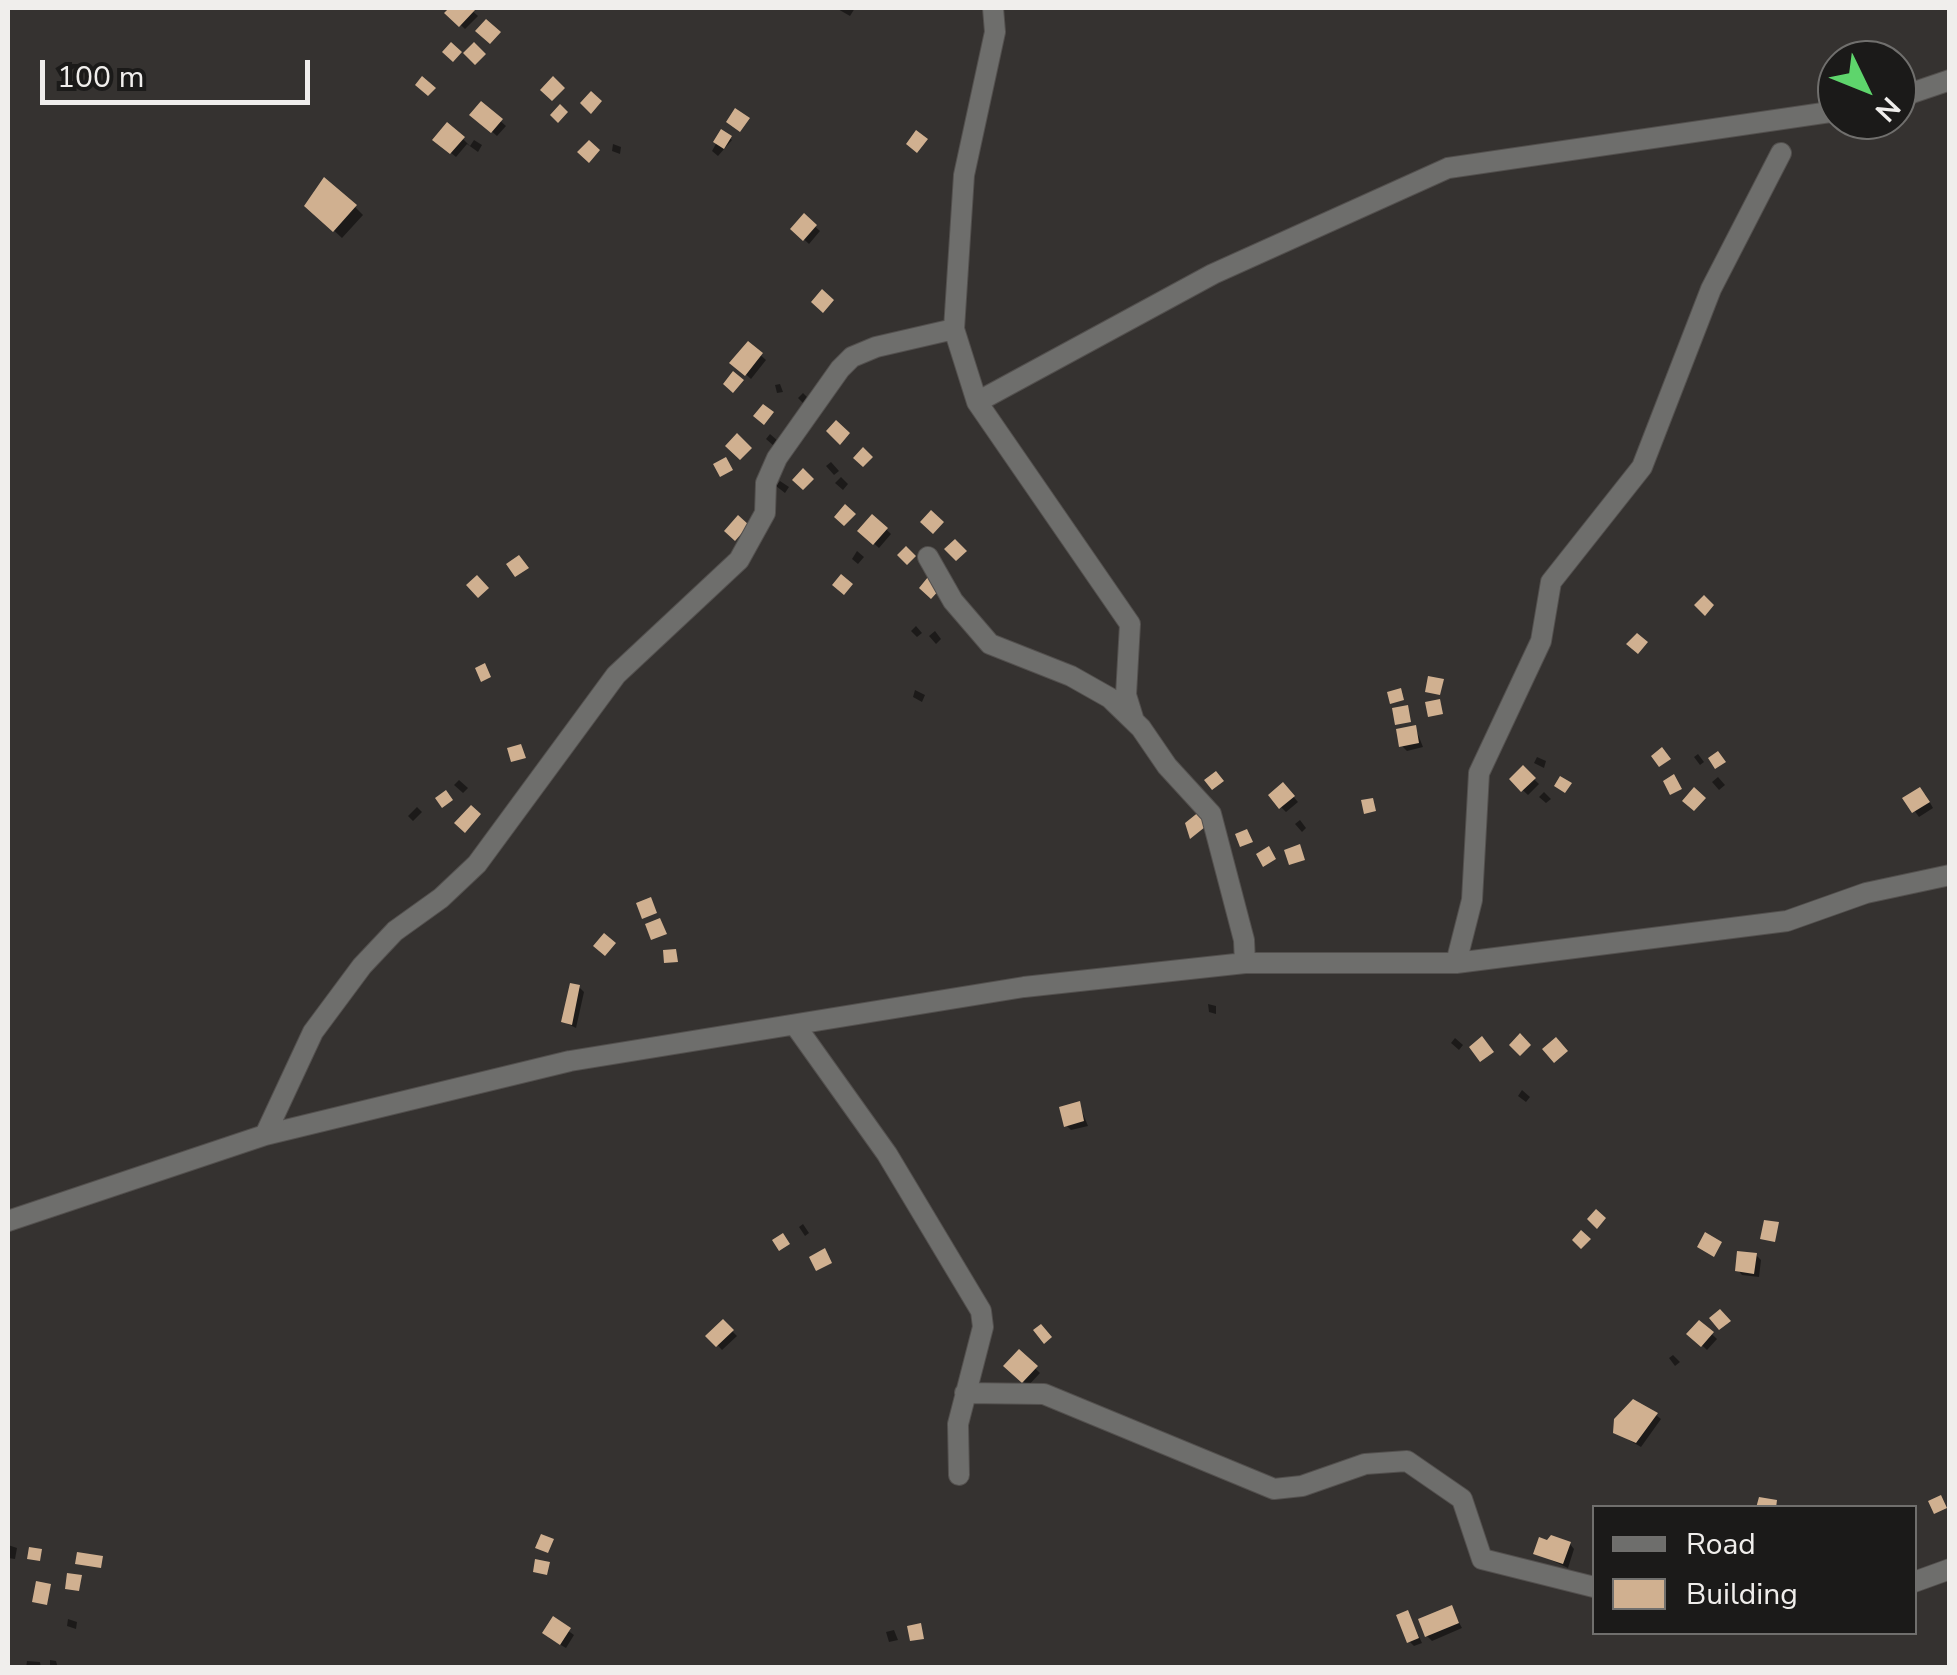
<!DOCTYPE html>
<style>
body{margin:0}
#map{position:relative;width:1957px;height:1675px;overflow:hidden;background:#353230;font-family:"Nunito Sans",sans-serif}
canvas{display:block}
.frame{position:absolute;inset:0;border:10px solid #f0eeec;pointer-events:none}
.legend{position:absolute;left:1592px;top:1505px;width:325px;height:130px;box-sizing:border-box;background:#1b1a19;border:2px solid #706f6d;margin:0;padding:12px 18px;list-style:none;font-size:30px;color:#f0eeec}
.legend li{display:flex;align-items:center;gap:20px;height:50px}
.legend b{width:50px;border:2px solid #706f6d}
.north{position:absolute;left:1817px;top:40px;width:100px;height:100px;box-sizing:border-box;background:#1b1a19;border:2px solid #706f6d;border-radius:50%;rotate:133deg;font-size:28px;font-weight:700;line-height:40px;text-align:center;color:#f0eeec}
.north::after{content:'';display:block;margin:auto;width:35px;height:45px;background:#5ed56c;clip-path:polygon(50% 0,100% 100%,50% 72%,0 100%)}
.scale{position:absolute;left:40px;top:60px;width:270px;height:45px;box-sizing:border-box;border:5px solid #f0eeec;border-top:0;padding-left:12px;font-size:30px;line-height:35px;white-space:nowrap;color:#f0eeec;-webkit-text-stroke:8px #1b1a19;paint-order:stroke}
</style>
<div id="map">
<canvas width="1957" height="1675"></canvas>
<div class="frame"></div>
<ul class="legend">
<li><b style="height:12px;background:#6e6e6c"></b>Road</li>
<li><b style="height:28px;background:#d0b090"></b>Building</li>
</ul>
<div class="north">N</div>
<div class="scale">100 m</div>
</div>
<script>
const g = document.querySelector('canvas').getContext('2d');
g.lineJoin = 'round';
function paint(path, color) { g.fillStyle = color; g.fill(path, 'evenodd'); }
const toPath = rows => new Path2D(rows.map(r => 'M' + r).join(''));
function stroke(path, color, width, dash) { g.strokeStyle = color; g.lineWidth = width; g.lineCap = dash ? 'butt' : 'round'; g.setLineDash(dash || []); g.stroke(path); }
paint(toPath([
 [453,8,469,8,478,16,465,29,448,13],
 [836,8,855,8,850,16],
 [481,104,506,126,497,136,472,114],
 [722,133,732,140,718,156,712,151],
 [463,139,470,146,474,140,482,145,478,152,467,144,456,157,440,144],
 [613,144,621,147,620,154,612,151],
 [355,207,363,215,342,238,315,213],
 [804,217,820,231,809,244,793,229],
 [748,344,766,360,751,379,733,363],
 [780,384,783,392,777,393,775,385],
 [803,393,812,402,807,407,798,398],
 [770,434,778,441,774,446,766,439],
 [831,462,839,471,834,475,826,466],
 [841,477,848,484,843,490,835,483],
 [780,481,789,487,785,493,776,486],
 [873,517,891,534,879,548,860,531],
 [857,551,864,557,858,564,852,559],
 [916,626,922,633,917,637,911,631],
 [935,631,941,639,936,644,929,636],
 [915,690,925,695,922,702,913,697],
 [1415,727,1423,747,1407,751,1402,746],
 [1698,754,1704,762,1700,765,1694,757],
 [1537,757,1546,761,1544,768,1534,763],
 [1523,769,1539,784,1528,795,1512,780],
 [1718,777,1725,785,1719,790,1712,782],
 [459,780,468,788,463,793,454,785],
 [1283,785,1298,802,1286,812,1281,807],
 [1544,792,1551,799,1546,803,1539,797],
 [1925,794,1933,808,1919,817,1906,799],
 [417,807,422,812,413,821,408,816],
 [1300,820,1306,828,1302,832,1295,824],
 [579,987,584,992,576,1028,564,1022],
 [1208,1004,1216,1006,1216,1014,1209,1012],
 [1455,1038,1463,1045,1459,1050,1451,1043],
 [1522,1090,1530,1097,1526,1102,1518,1096],
 [1079,1104,1088,1126,1071,1130,1066,1125],
 [803,1224,809,1233,805,1236,799,1227],
 [1756,1255,1761,1260,1759,1277,1742,1275,1738,1270],
 [723,1322,737,1336,722,1350,709,1336],
 [1700,1323,1717,1339,1707,1350,1690,1334],
 [1019,1353,1040,1373,1028,1386,1007,1366],
 [1673,1355,1680,1362,1675,1366,1669,1358],
 [1656,1415,1661,1419,1641,1447,1615,1432],
 [1570,1544,1574,1549,1568,1568,1536,1553],
 [8,1545,17,1548,15,1559,8,1558],
 [1451,1608,1462,1628,1432,1641,1427,1636],
 [1408,1613,1422,1643,1414,1646,1409,1641],
 [68,1619,77,1622,76,1629,67,1626],
 [553,1620,574,1635,566,1648,549,1638],
 [894,1630,898,1640,889,1642,886,1632],
 [50,1660,56,1661,58,1668,50,1668],
 [27,1661,40,1662,41,1668,26,1668]
]), '#0007');
paint(toPath([
 [449,8,472,8,475,10,459,27,444,13],
 [486,19,501,32,490,44,475,31],
 [451,42,462,52,453,62,442,52],
 [474,42,486,54,475,65,463,53],
 [422,76,436,88,428,96,415,85],
 [553,76,565,88,552,101,540,90],
 [591,91,602,101,591,114,580,103],
 [481,101,503,119,491,133,469,115],
 [560,104,568,112,558,123,550,115],
 [735,108,750,118,740,132,726,122],
 [447,122,465,137,450,154,432,140],
 [721,129,732,136,724,149,713,142],
 [916,130,928,139,917,153,906,144],
 [589,140,600,150,589,163,577,152],
 [324,177,357,205,333,232,304,206],
 [804,213,817,225,803,241,790,229],
 [822,289,834,300,823,313,811,302],
 [748,341,763,353,745,376,729,363],
 [733,371,744,380,733,393,723,384],
 [763,404,774,412,764,425,753,416],
 [836,420,850,433,840,445,826,431],
 [737,433,752,448,740,460,725,446],
 [863,447,873,457,863,467,853,458],
 [726,457,733,470,720,477,713,464],
 [803,468,814,479,803,490,792,480],
 [845,504,856,514,844,526,834,517],
 [931,510,944,522,933,534,920,522],
 [872,514,888,528,873,545,857,531],
 [738,515,749,525,735,541,724,531],
 [955,539,967,551,956,561,944,549],
 [906,546,916,556,907,565,897,555],
 [519,555,529,568,515,577,506,564],
 [841,574,853,584,844,595,832,585],
 [477,575,489,588,478,598,466,585],
 [928,577,941,588,931,599,919,588],
 [1704,595,1714,605,1705,616,1694,605],
 [1637,633,1648,642,1638,654,1626,644],
 [485,663,491,677,481,682,475,668],
 [1428,676,1444,679,1440,695,1425,692],
 [1401,688,1404,700,1390,704,1387,692],
 [1440,699,1443,714,1428,717,1425,702],
 [1408,705,1411,722,1395,725,1392,708],
 [1416,725,1419,743,1399,747,1396,729],
 [521,744,526,758,511,762,507,748],
 [1662,747,1671,759,1659,767,1651,756],
 [1718,751,1726,762,1715,769,1708,758],
 [1523,765,1536,778,1521,792,1509,779],
 [1216,771,1224,781,1212,790,1204,780],
 [1674,774,1682,789,1670,795,1663,781],
 [1560,776,1572,783,1565,793,1554,786],
 [1283,782,1295,796,1279,809,1268,795],
 [1694,787,1706,798,1694,811,1682,801],
 [1920,787,1930,802,1912,813,1902,798],
 [446,790,453,800,442,808,435,798],
 [1373,798,1376,811,1364,814,1361,800],
 [471,805,481,814,465,833,454,823],
 [1200,811,1210,823,1190,839,1185,823],
 [1247,829,1253,842,1240,847,1235,834],
 [1300,844,1305,860,1289,865,1284,850],
 [1269,846,1276,859,1263,867,1256,854],
 [651,897,657,913,642,919,636,903],
 [660,918,667,934,651,940,645,924],
 [604,933,616,943,605,956,593,946],
 [676,949,678,962,664,963,663,950],
 [570,983,580,985,572,1025,561,1022],
 [1520,1033,1531,1045,1520,1056,1509,1045],
 [1482,1036,1494,1052,1480,1062,1469,1047],
 [1556,1037,1568,1051,1554,1063,1542,1049],
 [1080,1101,1084,1121,1064,1127,1059,1107],
 [1596,1209,1606,1218,1597,1229,1587,1219],
 [1764,1220,1779,1222,1775,1242,1760,1239],
 [1581,1230,1591,1239,1581,1249,1572,1240],
 [1705,1232,1722,1242,1714,1257,1697,1247],
 [783,1233,790,1244,779,1251,772,1240],
 [825,1248,832,1263,816,1271,809,1257],
 [1737,1251,1757,1253,1754,1274,1735,1271],
 [1720,1309,1731,1321,1719,1330,1709,1318],
 [723,1319,734,1330,716,1347,705,1336],
 [1699,1320,1714,1332,1701,1347,1686,1334],
 [1041,1324,1052,1337,1044,1344,1033,1330],
 [1019,1349,1038,1366,1022,1383,1003,1366],
 [1633,1399,1658,1413,1636,1443,1613,1433,1614,1419],
 [1941,1495,1947,1508,1934,1514,1928,1501],
 [1759,1497,1777,1500,1776,1508,1756,1508],
 [541,1534,554,1539,548,1553,535,1548],
 [1551,1535,1571,1542,1563,1564,1533,1554,1539,1537,1547,1540],
 [29,1547,42,1549,40,1561,27,1559],
 [77,1552,103,1556,101,1568,75,1564],
 [535,1559,550,1562,547,1575,533,1572],
 [67,1573,82,1575,79,1591,65,1589],
 [36,1581,51,1584,47,1605,32,1602],
 [1452,1605,1459,1623,1425,1637,1418,1619],
 [1408,1610,1419,1638,1407,1643,1396,1615],
 [553,1616,571,1628,560,1645,542,1633],
 [921,1623,924,1639,910,1641,907,1626]
]), '#d0b090');
const street = toPath([
 [993,8,995,32,964,175,954,329,977,402,1130,624,1126,695,1134,721],
 [1897,98,1950,80],
 [977,402,1213,274,1448,168,1837,111],
 [928,557,953,601,990,644,1071,676,1110,698,1141,728,1167,766,1211,814,1244,940,1245,963],
 [1456,963,1472,900,1479,773,1541,641,1551,582,1642,467,1711,289,1781,153],
 [795,1025,887,1154,981,1311,983,1327,958,1424,959,1475],
 [265,1135,313,1032,362,966,395,931,441,898,477,864,616,675,739,560,765,513,766,483,777,458,840,369,852,357,876,347,954,329],
 [8,1221,265,1135,570,1061,1024,987,1245,963,1456,963,1787,921,1866,893,1950,875],
 [965,1393,1044,1394,1274,1489,1302,1486,1365,1464,1407,1461,1462,1499,1482,1559,1594,1587],
 [1914,1582,1950,1569]
]);
stroke(street, '#53504e', 22);
stroke(street, '#6e6e6c', 20);
</script>
